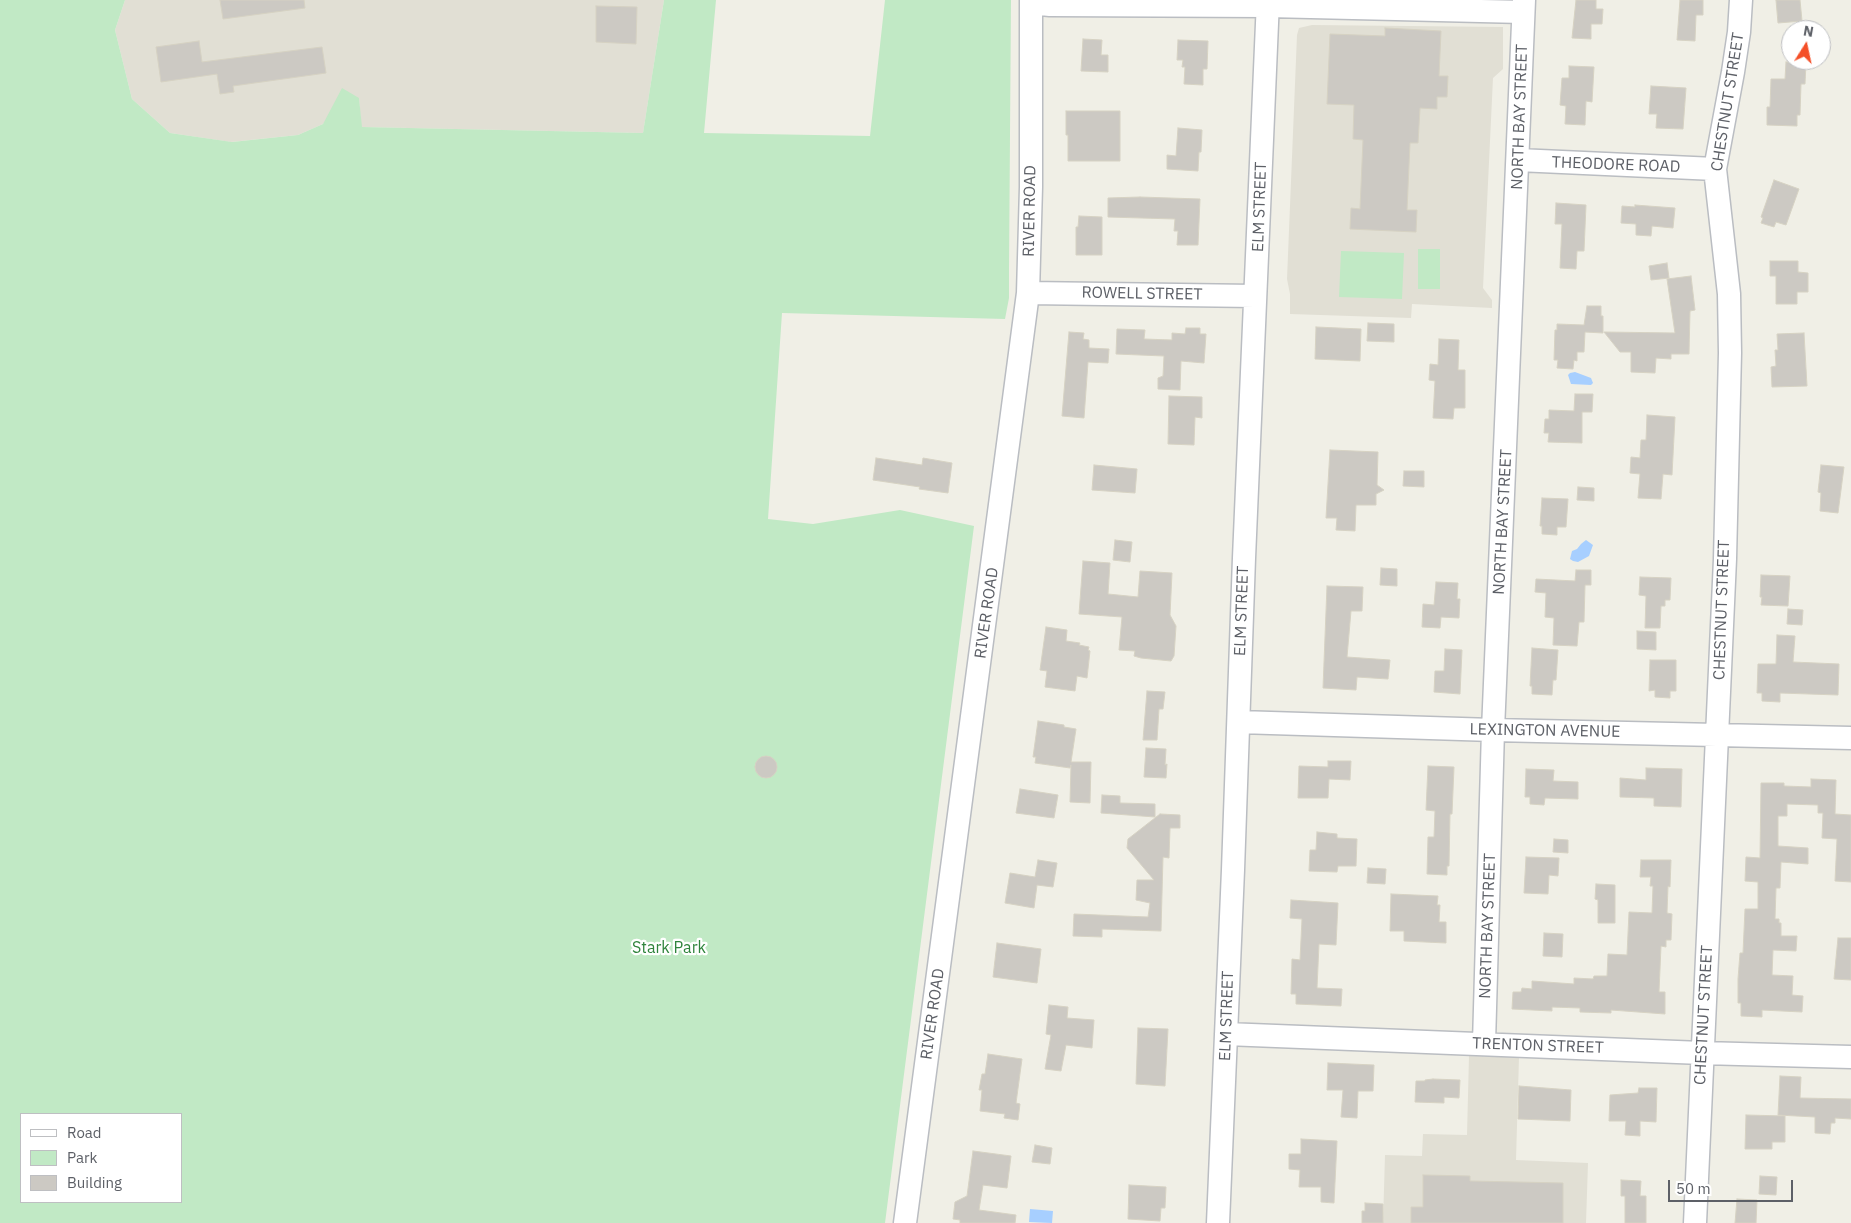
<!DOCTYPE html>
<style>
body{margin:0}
#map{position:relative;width:1851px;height:1223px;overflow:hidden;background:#f0efe6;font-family:"IBM Plex Sans",sans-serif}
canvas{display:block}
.legend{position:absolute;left:20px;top:1113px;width:162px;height:90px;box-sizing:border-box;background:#fff;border:1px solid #bebfc2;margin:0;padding:6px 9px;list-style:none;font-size:15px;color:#5d6067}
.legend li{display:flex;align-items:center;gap:10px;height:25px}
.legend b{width:25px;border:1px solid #bebfc2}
.north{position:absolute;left:1781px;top:20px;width:50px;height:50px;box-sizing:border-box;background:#fff;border:1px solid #bebfc2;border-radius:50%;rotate:10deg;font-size:14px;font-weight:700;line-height:20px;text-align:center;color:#5d6067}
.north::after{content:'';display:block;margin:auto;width:18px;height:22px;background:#f44f28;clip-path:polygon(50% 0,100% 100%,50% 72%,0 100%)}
.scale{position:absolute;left:1668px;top:1180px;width:125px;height:22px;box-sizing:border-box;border:2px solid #5d6067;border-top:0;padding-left:6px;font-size:15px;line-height:18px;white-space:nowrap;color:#5d6067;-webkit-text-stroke:4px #fff;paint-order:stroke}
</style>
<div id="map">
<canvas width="1851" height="1223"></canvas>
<ul class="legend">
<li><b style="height:6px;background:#fff"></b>Road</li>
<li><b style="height:14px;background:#c1e9c5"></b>Park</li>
<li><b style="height:14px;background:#ccc9c3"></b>Building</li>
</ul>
<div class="north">N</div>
<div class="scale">50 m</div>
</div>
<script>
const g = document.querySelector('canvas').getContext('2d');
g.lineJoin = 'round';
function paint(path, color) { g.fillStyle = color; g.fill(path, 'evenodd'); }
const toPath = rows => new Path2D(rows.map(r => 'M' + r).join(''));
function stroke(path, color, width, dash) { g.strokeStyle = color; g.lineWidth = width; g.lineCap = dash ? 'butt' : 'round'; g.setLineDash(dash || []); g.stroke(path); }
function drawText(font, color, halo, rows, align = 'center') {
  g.font = font + ' "IBM Plex Sans",sans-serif'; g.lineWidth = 4.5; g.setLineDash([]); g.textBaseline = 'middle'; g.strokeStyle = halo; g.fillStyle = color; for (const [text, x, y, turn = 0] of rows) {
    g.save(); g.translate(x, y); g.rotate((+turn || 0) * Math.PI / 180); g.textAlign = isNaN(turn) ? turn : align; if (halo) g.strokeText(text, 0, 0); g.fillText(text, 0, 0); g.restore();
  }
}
paint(toPath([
 [125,0,664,0,643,133,361,127,359,98,323,124,298,135,231,142,170,133,132,99,115,30],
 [1312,25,1503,27,1503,69,1493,78,1483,288,1492,300,1492,308,1412,304,1411,318,1290,314,1290,294,1287,279,1297,35,1299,28],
 [1469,1056,1519,1057,1516,1160,1588,1163,1586,1223,1383,1223,1385,1155,1422,1156,1423,1134,1467,1135]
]), '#e1dfd4');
paint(toPath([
 [0,0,125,0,115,30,132,99,170,133,232,142,298,135,323,124,342,88,359,98,362,127,643,133,664,0,716,0,704,133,870,136,885,0,1011,0,1009,269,1009,298,1005,319,782,313,768,519,813,524,900,510,974,526,885,1223,0,1223],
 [21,1114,181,1114,181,1202,21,1202],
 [1418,249,1440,249,1440,289,1418,289],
 [1341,251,1404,253,1402,299,1339,297]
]), '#c1e9c5');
paint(toPath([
 [1575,372,1591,378,1593,383,1591,385,1571,384,1568,375,1570,373],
 [1586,540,1593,545,1589,556,1578,562,1573,561,1570,559,1572,551,1577,549,1581,544],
 [1030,1209,1053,1211,1052,1223,1029,1222]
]), '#a7cfff');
const building = toPath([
 [220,0,304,0,305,8,223,19,220,0],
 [1576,0,1596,0,1596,9,1603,9,1602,24,1591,24,1591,39,1572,38,1576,0],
 [1680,0,1703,0,1703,15,1696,15,1695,41,1677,40,1680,0],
 [1776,0,1800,0,1802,21,1778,23,1776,0],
 [596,6,637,7,636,44,596,42,596,6],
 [1385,28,1441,31,1439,76,1448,76,1447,97,1437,97,1437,109,1420,108,1418,143,1410,143,1407,210,1417,210,1416,232,1350,229,1351,208,1360,209,1363,140,1353,139,1354,105,1327,104,1330,34,1385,36,1385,28],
 [1083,39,1102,40,1101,55,1108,55,1108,72,1081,71,1083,39],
 [1178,40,1208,41,1207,69,1203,69,1203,85,1184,84,1185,67,1182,67,1183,60,1177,60,1178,40],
 [199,41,202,62,322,47,326,73,233,86,234,92,220,94,217,74,161,82,156,47,199,41],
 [1786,62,1806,63,1805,84,1801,84,1800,115,1797,115,1797,126,1767,125,1767,107,1770,107,1771,79,1785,79,1786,62],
 [1569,66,1594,67,1592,102,1586,101,1585,125,1565,124,1566,106,1560,105,1562,78,1569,78,1569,66],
 [1651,86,1686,88,1683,129,1656,128,1657,114,1649,114,1651,86],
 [1066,111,1120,111,1120,161,1068,161,1068,135,1066,135,1066,111],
 [1178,128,1202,130,1201,152,1199,152,1198,171,1167,169,1167,155,1176,156,1178,128],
 [1774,180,1799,189,1786,225,1776,222,1774,227,1761,223,1763,218,1761,217,1774,180],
 [1140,197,1200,199,1198,245,1177,245,1178,231,1174,231,1175,219,1108,217,1108,198,1140,197],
 [1556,203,1586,205,1584,251,1577,251,1576,269,1560,268,1562,224,1555,224,1556,203],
 [1635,205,1675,208,1673,228,1652,226,1651,236,1636,235,1636,224,1621,223,1622,206,1635,207,1635,205],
 [1079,216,1102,217,1102,255,1076,255,1076,227,1078,227,1079,216],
 [1770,261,1798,261,1798,272,1808,273,1808,292,1797,292,1797,304,1776,304,1776,276,1770,276,1770,261],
 [1667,263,1669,278,1651,280,1649,266,1667,263],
 [1691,276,1695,310,1690,311,1689,354,1671,354,1671,359,1656,358,1655,373,1631,372,1631,352,1620,352,1604,332,1675,333,1667,279,1691,276],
 [1587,306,1601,306,1601,316,1603,316,1603,333,1585,332,1584,352,1577,352,1577,361,1574,360,1573,369,1557,368,1558,360,1554,360,1555,330,1557,330,1557,324,1584,325,1587,306],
 [1368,323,1394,324,1394,342,1367,341,1368,323],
 [1316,327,1361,329,1360,361,1315,359,1316,327],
 [1186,328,1200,328,1200,334,1206,334,1204,363,1181,361,1180,390,1158,389,1158,378,1163,376,1164,356,1116,354,1117,329,1145,330,1144,339,1172,340,1172,333,1185,334,1186,328],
 [1069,332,1084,333,1083,339,1089,340,1089,348,1109,349,1108,363,1088,362,1084,418,1062,416,1069,332],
 [1804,333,1807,386,1772,387,1771,367,1776,366,1775,350,1778,350,1777,334,1804,333],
 [1439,339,1459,340,1458,370,1465,370,1465,408,1454,408,1453,419,1433,418,1435,381,1429,380,1430,364,1438,365,1439,339],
 [1575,394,1593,394,1592,412,1582,412,1582,443,1548,442,1549,433,1544,433,1545,419,1549,419,1549,410,1574,411,1575,394],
 [1169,396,1202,397,1202,418,1195,417,1194,445,1168,444,1169,396],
 [1647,415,1675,417,1672,475,1663,474,1661,499,1638,498,1640,474,1630,473,1631,457,1640,458,1641,440,1646,440,1647,415],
 [1330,450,1378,452,1377,485,1384,490,1376,494,1376,505,1356,505,1355,531,1336,530,1337,518,1326,518,1330,450],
 [876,458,922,465,923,458,952,463,948,493,919,489,920,487,873,480,876,458],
 [1094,465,1137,469,1135,493,1092,490,1094,465],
 [1821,465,1844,467,1838,513,1820,511,1821,493,1818,492,1821,465],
 [1404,471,1424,471,1424,487,1403,486,1404,471],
 [1578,487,1594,488,1594,501,1577,500,1578,487],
 [1542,498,1568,499,1566,527,1557,527,1557,535,1542,534,1542,526,1540,526,1542,498],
 [1115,540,1132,542,1130,562,1113,560,1115,540],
 [1083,561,1110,563,1108,594,1138,597,1140,571,1172,573,1170,615,1176,626,1174,656,1171,661,1141,658,1134,656,1135,651,1119,650,1122,617,1079,614,1083,561],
 [1381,568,1397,569,1397,586,1380,585,1381,568],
 [1576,570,1591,570,1591,585,1585,585,1584,622,1579,622,1577,646,1553,645,1554,618,1545,617,1546,593,1535,592,1536,579,1575,581,1576,570],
 [1761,575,1790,576,1788,606,1761,605,1762,597,1760,597,1761,575],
 [1640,577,1671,578,1670,600,1665,600,1665,606,1661,606,1660,628,1645,628,1646,596,1639,595,1640,577],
 [1436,582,1458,583,1457,599,1460,599,1459,618,1441,617,1440,628,1422,627,1423,604,1434,605,1436,582],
 [1327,586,1363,587,1362,611,1351,611,1347,657,1390,660,1388,679,1357,677,1356,690,1323,688,1327,586],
 [1788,609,1803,610,1802,625,1787,624,1788,609],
 [1046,627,1067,630,1066,641,1080,643,1079,645,1089,647,1088,650,1090,651,1087,678,1077,676,1075,691,1045,687,1047,671,1040,670,1046,627],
 [1637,631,1656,632,1656,650,1637,649,1637,631],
 [1777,635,1795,636,1793,662,1839,664,1838,695,1780,693,1780,702,1762,701,1762,693,1757,693,1758,664,1776,664,1777,635],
 [1532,648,1558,650,1556,680,1553,680,1552,695,1532,694,1532,686,1530,686,1532,648],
 [1445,649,1462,650,1460,694,1434,692,1435,671,1444,671,1445,649],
 [1650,660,1676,660,1676,691,1670,691,1670,698,1655,697,1655,690,1649,691,1650,660],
 [1147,691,1165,692,1163,709,1159,709,1157,740,1143,740,1147,691],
 [1038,721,1064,725,1064,727,1076,729,1071,762,1091,762,1090,803,1070,802,1071,765,1070,768,1035,763,1036,757,1033,757,1038,721],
 [1146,748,1166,749,1165,765,1167,764,1166,778,1144,777,1146,748],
 '755 767a11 11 0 1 1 22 0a11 11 0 1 1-22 0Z',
 [1328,761,1351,761,1350,780,1329,779,1328,798,1298,798,1299,766,1328,767,1328,761],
 [1428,766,1454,767,1452,814,1450,814,1449,866,1447,866,1447,875,1427,874,1428,837,1434,837,1435,811,1426,810,1428,766],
 [1646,768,1682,769,1681,807,1654,806,1654,798,1620,797,1620,778,1646,780,1646,768],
 [1526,769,1554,770,1553,781,1578,782,1578,799,1545,798,1544,805,1530,804,1530,797,1525,797,1526,769],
 [1811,779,1836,780,1835,814,1851,815,1851,882,1835,881,1837,839,1822,838,1823,813,1818,813,1818,805,1787,804,1787,816,1778,816,1778,846,1808,848,1808,864,1781,862,1780,888,1776,888,1775,919,1779,919,1779,923,1781,923,1781,936,1797,936,1796,951,1773,950,1772,975,1793,976,1792,995,1803,996,1802,1012,1762,1010,1762,1017,1741,1016,1741,1003,1738,1003,1738,979,1740,953,1743,953,1745,909,1758,909,1758,882,1745,881,1746,857,1760,858,1761,783,1784,783,1784,786,1811,787,1811,779],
 [1020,789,1058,795,1054,818,1016,813,1020,789],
 [1102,795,1120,796,1120,803,1155,804,1155,817,1101,813,1102,795],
 [1160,814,1180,815,1180,828,1170,828,1169,858,1163,857,1161,931,1102,929,1102,937,1073,936,1074,914,1148,917,1150,903,1136,900,1137,880,1154,880,1127,848,1128,839,1160,814],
 [1317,832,1337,834,1337,838,1357,839,1356,866,1338,866,1337,872,1309,871,1310,850,1316,850,1317,832],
 [1554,839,1568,840,1568,853,1553,852,1554,839],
 [1526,857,1559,858,1558,876,1549,875,1548,894,1524,893,1526,857],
 [1038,860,1057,863,1053,887,1037,885,1034,908,1005,903,1010,873,1035,877,1038,860],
 [1641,860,1671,860,1670,887,1668,886,1667,913,1672,914,1671,940,1666,940,1666,947,1661,946,1659,992,1665,992,1665,1014,1611,1010,1611,1013,1580,1012,1580,1008,1552,1007,1552,1011,1512,1009,1513,992,1521,992,1522,988,1532,989,1532,981,1574,984,1574,978,1593,979,1594,976,1607,976,1608,954,1627,955,1629,912,1652,913,1653,886,1650,886,1651,877,1640,877,1641,860],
 [1368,868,1386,869,1385,884,1367,883,1368,868],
 [1596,884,1615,885,1615,923,1598,923,1598,900,1595,899,1596,884],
 [1391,894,1438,896,1437,905,1440,905,1439,922,1446,922,1446,943,1404,941,1404,931,1390,931,1391,894],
 [1291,900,1338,903,1336,945,1319,944,1317,988,1342,989,1341,1006,1296,1004,1296,994,1291,994,1292,959,1300,960,1302,919,1290,918,1291,900],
 [1544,933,1563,934,1562,957,1543,956,1544,933],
 [1838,938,1851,938,1851,980,1834,979,1838,938],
 [997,943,1041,949,1037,983,993,977,997,943],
 [1049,1005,1068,1007,1067,1018,1094,1020,1092,1048,1066,1045,1061,1071,1045,1069,1051,1035,1046,1034,1049,1005],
 [1138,1028,1168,1029,1165,1086,1136,1084,1138,1028],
 [988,1054,1022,1059,1016,1103,1020,1104,1018,1120,1004,1118,1005,1114,980,1111,982,1090,979,1090,982,1074,985,1074,988,1054],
 [1328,1063,1374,1065,1373,1091,1358,1091,1357,1118,1341,1117,1343,1090,1327,1090,1328,1063],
 [1780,1076,1801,1077,1800,1098,1851,1099,1851,1119,1835,1118,1835,1123,1831,1123,1830,1134,1815,1133,1815,1117,1778,1115,1780,1076],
 [1433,1079,1460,1080,1459,1098,1444,1097,1444,1103,1415,1102,1416,1081,1425,1081,1425,1080,1433,1079],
 [1519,1086,1571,1090,1570,1121,1518,1119,1519,1086],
 [1639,1088,1657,1088,1656,1122,1640,1121,1640,1136,1625,1135,1626,1121,1609,1121,1610,1095,1638,1093,1639,1088],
 [1746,1115,1785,1116,1785,1142,1772,1142,1772,1149,1745,1149,1746,1115],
 [1301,1139,1337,1141,1334,1203,1321,1202,1321,1187,1299,1187,1300,1170,1289,1169,1289,1154,1301,1154,1301,1139],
 [1035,1145,1052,1148,1050,1164,1032,1162,1035,1145],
 [973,1151,1011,1156,1007,1188,983,1185,979,1210,1016,1215,1015,1223,960,1223,960,1220,953,1219,955,1202,967,1196,973,1151],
 [1423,1175,1470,1176,1470,1181,1563,1183,1563,1223,1411,1223,1411,1207,1423,1207,1423,1175],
 [1760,1176,1777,1177,1776,1195,1759,1194,1760,1176],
 [1621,1180,1641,1181,1640,1196,1646,1196,1646,1223,1625,1223,1625,1196,1621,1196,1621,1180],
 [1129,1185,1166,1187,1165,1208,1161,1208,1160,1221,1128,1219,1129,1185],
 [1737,1199,1757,1200,1756,1223,1735,1223,1737,1199],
 [1365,1203,1383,1204,1383,1223,1362,1223,1362,1211,1365,1211,1365,1203]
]);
paint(building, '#ccc9c3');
stroke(building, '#d6d2c3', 1);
const minor = toPath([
 [1031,3,1050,5,1268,6,1523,12],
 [1518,160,1715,169],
 [1028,293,1255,296],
 [1239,722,1493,730,1851,738],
 [1226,1034,1702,1053,1851,1057],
 [1484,1043,1493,730,1524,0],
 [905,1223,1028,293,1031,187,1031,0],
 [1218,1223,1233,870,1244,558,1268,0],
 [1695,1223,1725,559,1730,353,1729,294,1715,169,1733,72,1739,32,1741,0]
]);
stroke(minor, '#babdc2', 25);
stroke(minor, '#fff', 22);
drawText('16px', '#5d6067', '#fff', [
 ["CHESTNUT STREET",1728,102,-81],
 ["NORTH BAY STREET",1520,117,-88],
 ["THEODORE ROAD",1616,165,2],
 ["ELM STREET",1260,207,-88],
 ["RIVER ROAD",1030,211,-89],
 ["ROWELL STREET",1142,294,1],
 ["NORTH BAY STREET",1503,522,-87],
 ["CHESTNUT STREET",1722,610,-88],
 ["ELM STREET",1242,611,-88],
 ["RIVER ROAD",987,613,-82],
 ["LEXINGTON AVENUE",1545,731,1],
 ["NORTH BAY STREET",1488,926,-88],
 ["RIVER ROAD",933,1014,-82],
 ["CHESTNUT STREET",1704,1015,-87],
 ["ELM STREET",1227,1016,-88],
 ["TRENTON STREET",1538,1046,2]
]);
drawText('16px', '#2f843c', '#fff', [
 ["Stark Park",669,948]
]);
</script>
